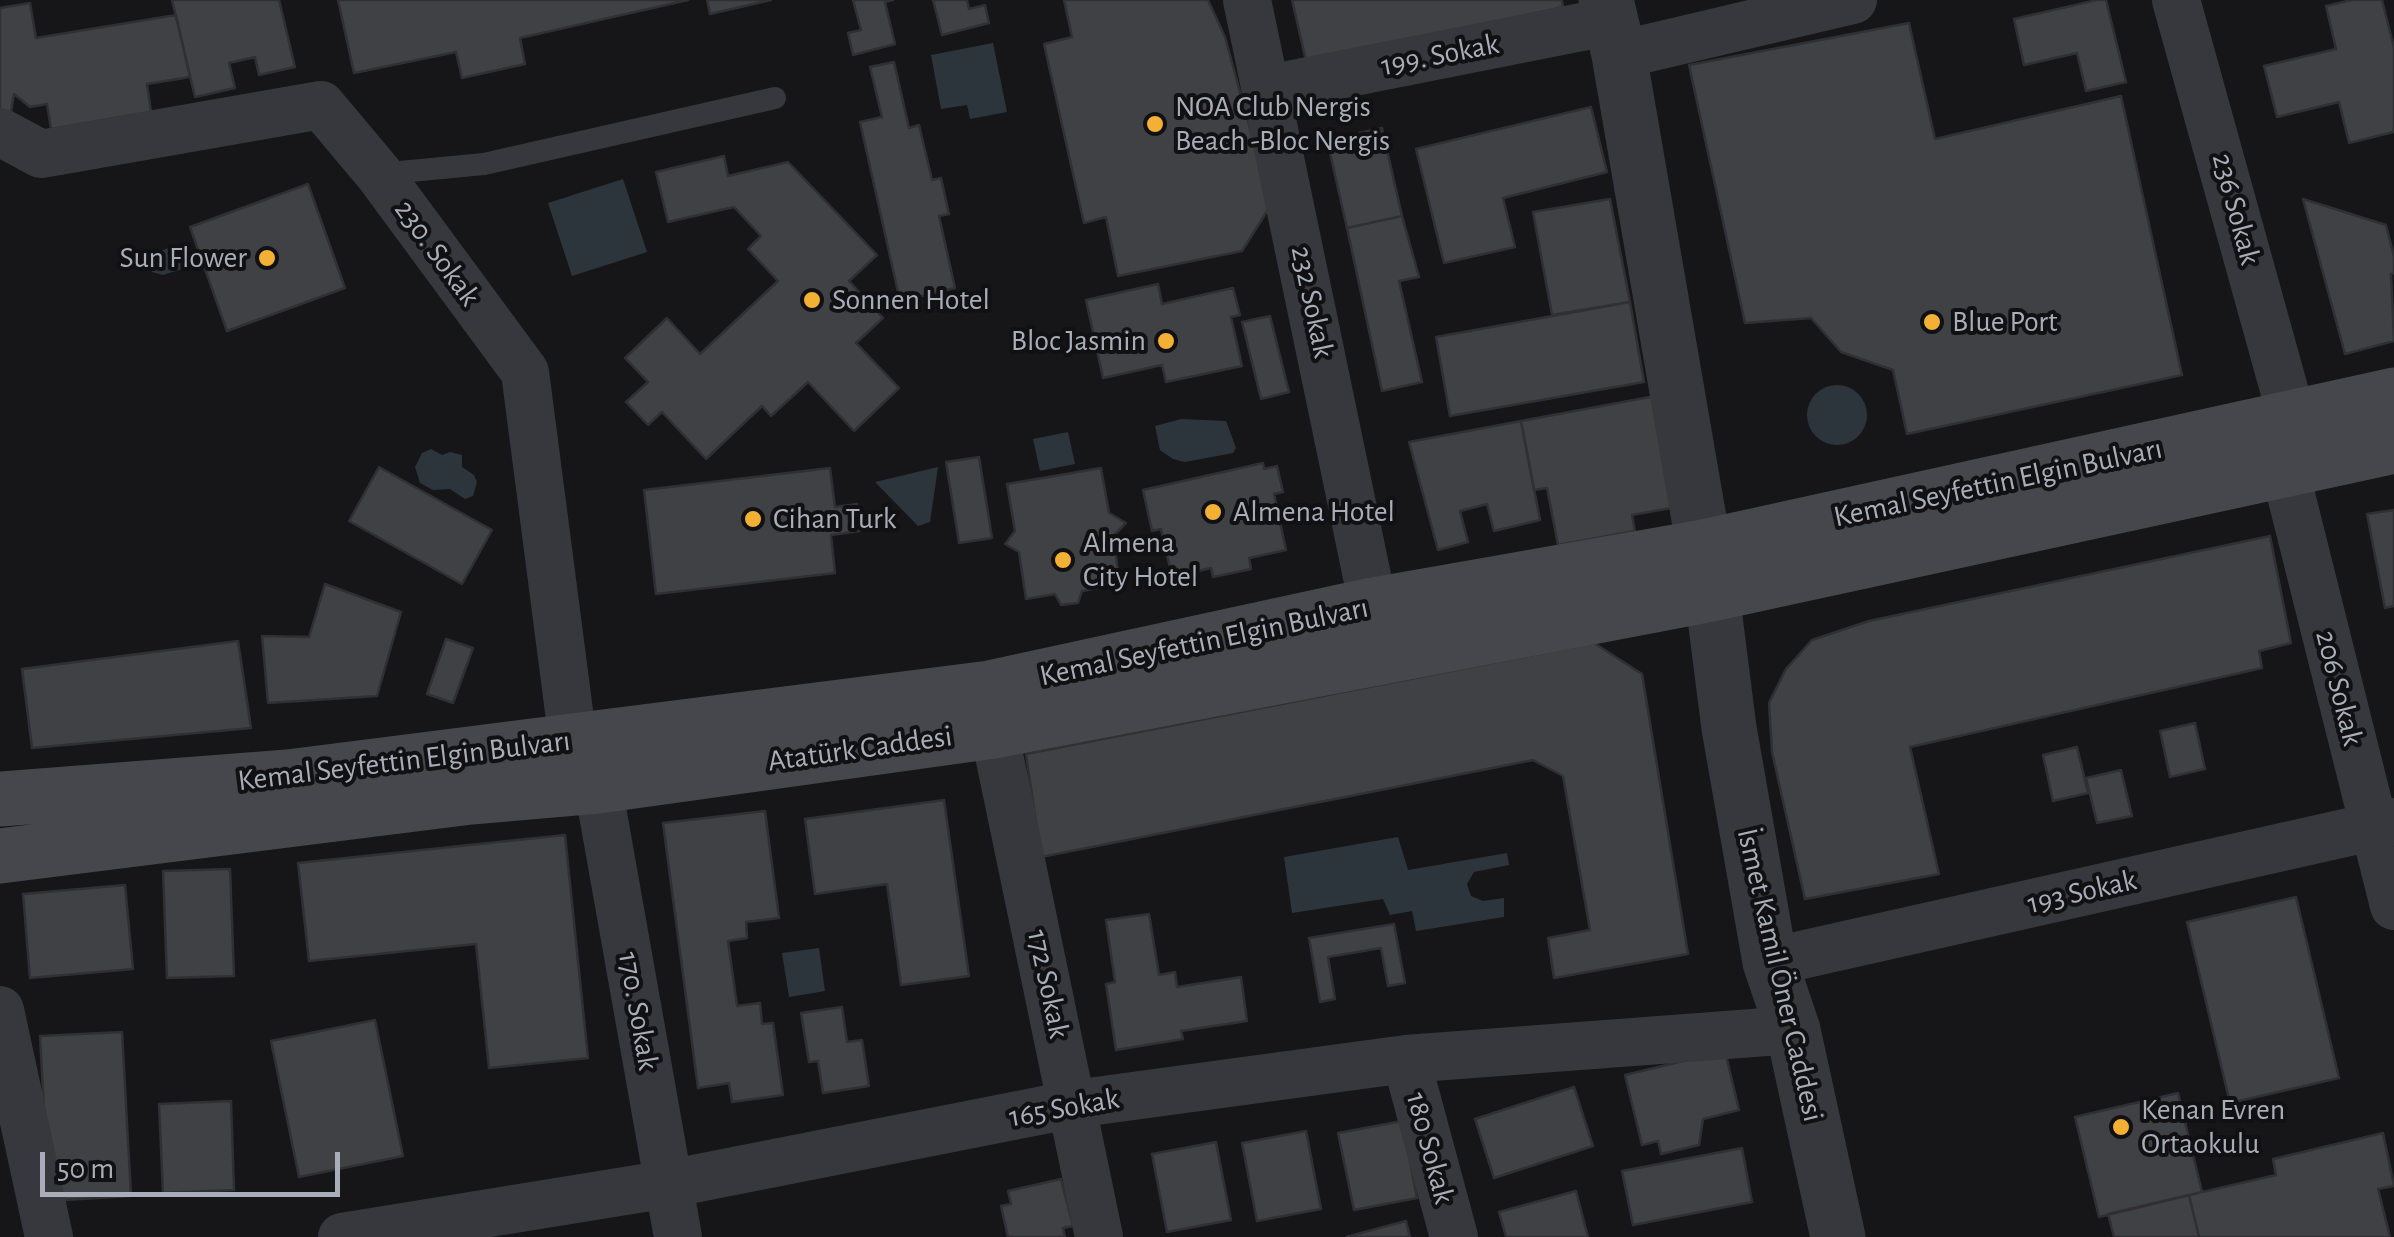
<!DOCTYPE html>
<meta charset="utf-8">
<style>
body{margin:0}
#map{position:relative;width:2394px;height:1237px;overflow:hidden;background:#161618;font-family:"Alegreya Sans",sans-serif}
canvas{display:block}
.scale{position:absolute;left:40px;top:1152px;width:300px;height:45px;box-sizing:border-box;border:5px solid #a8adb8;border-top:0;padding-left:12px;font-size:30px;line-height:35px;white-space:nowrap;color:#a8adb8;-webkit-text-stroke:8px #111113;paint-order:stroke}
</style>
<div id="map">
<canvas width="2394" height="1237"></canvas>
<div class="scale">50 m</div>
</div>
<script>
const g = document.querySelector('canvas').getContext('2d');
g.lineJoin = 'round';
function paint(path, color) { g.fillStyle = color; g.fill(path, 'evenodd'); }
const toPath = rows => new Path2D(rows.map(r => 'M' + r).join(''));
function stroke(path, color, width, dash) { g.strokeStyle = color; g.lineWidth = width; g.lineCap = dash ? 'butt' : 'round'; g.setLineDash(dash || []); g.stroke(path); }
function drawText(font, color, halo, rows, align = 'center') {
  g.font = font + ' "Alegreya Sans",sans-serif'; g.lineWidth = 8; g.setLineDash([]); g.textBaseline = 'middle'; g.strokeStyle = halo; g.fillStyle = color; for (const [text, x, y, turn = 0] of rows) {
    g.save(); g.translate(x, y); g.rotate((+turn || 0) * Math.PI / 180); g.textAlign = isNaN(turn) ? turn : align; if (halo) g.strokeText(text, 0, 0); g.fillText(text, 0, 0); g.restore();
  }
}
paint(toPath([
 [993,43,1007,112,970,119,967,105,941,109,931,55],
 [623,179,647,252,572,276,548,203],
 [188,242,195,265,163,275,152,272,148,263,150,254],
 '1807 415a30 30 0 1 1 60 0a30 30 0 1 1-60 0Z',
 [1181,419,1226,421,1236,448,1233,453,1185,462,1173,459,1160,450,1155,426],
 [1068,432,1075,464,1040,471,1033,439],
 [431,449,442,455,450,452,462,455,462,467,474,475,477,482,473,496,465,499,450,489,433,490,420,483,415,467,422,453],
 [938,467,930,522,918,526,875,482],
 [1398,837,1408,870,1507,853,1509,865,1474,872,1467,884,1471,896,1483,901,1504,898,1504,917,1416,931,1412,911,1390,915,1383,899,1292,913,1284,857],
 [819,948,825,991,789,997,782,953]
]), '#2c353c');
const building = toPath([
 [172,0,279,0,295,67,259,75,255,57,229,63,235,88,195,97,172,0],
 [338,0,688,0,520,38,525,64,462,78,456,52,354,73,338,0],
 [707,0,771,0,710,14,707,0],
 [853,0,893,0,885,2,895,44,853,55,848,33,861,30,853,0],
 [933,0,967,0,969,9,985,5,989,23,942,35,933,0],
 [1064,0,1208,0,1225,37,1271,205,1242,251,1118,276,1106,217,1084,223,1044,44,1072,37,1064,0],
 [1292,0,1562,0,1563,7,1307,65,1292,0],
 [2097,0,2106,0,2126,82,2086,91,2077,53,2024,65,2014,19,2097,0],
 [2352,0,2382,0,2394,48,2394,132,2349,143,2339,102,2277,117,2264,66,2336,49,2326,6,2352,0],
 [30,3,36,38,176,15,190,77,147,84,151,112,51,129,47,104,30,107,14,94,9,124,0,118,0,8,30,3],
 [1909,23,1935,139,2121,96,2182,375,1907,434,1893,370,1841,352,1811,318,1745,323,1689,65,1909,23],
 [894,62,909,128,919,125,932,180,941,178,949,214,939,216,955,288,900,301,860,122,882,117,870,67,894,62],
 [1591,107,1607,172,1503,198,1515,247,1444,263,1416,149,1591,107],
 [1382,128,1402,216,1347,228,1327,140,1382,128],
 [724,156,728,176,788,162,877,255,849,281,883,318,856,343,899,388,854,431,808,382,771,416,762,406,706,459,662,412,648,425,626,402,648,382,625,358,667,318,700,354,778,281,748,249,761,236,734,207,668,222,656,172,724,156],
 [308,184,345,288,227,331,190,227,308,184],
 [1610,199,1630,302,1552,315,1533,212,1610,199],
 [2303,199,2386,225,2394,257,2394,273,2391,274,2394,341,2345,354,2303,199],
 [1402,216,1419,277,1399,281,1422,382,1382,391,1347,228,1402,216],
 [1158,284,1162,304,1233,288,1240,315,1231,317,1242,366,1166,382,1162,365,1103,378,1086,300,1158,284],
 [1630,302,1644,382,1450,416,1436,337,1630,302],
 [1270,316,1289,392,1261,399,1242,322,1270,316],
 [1655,396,1677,507,1632,515,1635,531,1558,545,1547,488,1534,490,1521,421,1655,396],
 [1521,421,1540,520,1494,531,1487,504,1460,511,1468,542,1438,550,1409,442,1521,421],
 [979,457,992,538,959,543,946,462,979,457],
 [1263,463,1264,469,1277,466,1283,492,1274,494,1286,550,1249,558,1251,569,1213,577,1211,568,1172,577,1161,529,1152,531,1143,490,1263,463],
 [379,467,492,530,462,584,349,521,379,467],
 [830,468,835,507,857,504,860,531,831,535,835,573,656,594,644,490,830,468],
 [1101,468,1109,513,1126,523,1113,536,1120,584,1082,591,1078,603,1061,605,1055,594,1026,599,1019,552,1005,544,1015,531,1007,484,1101,468],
 [2394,510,2394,606,2385,608,2367,514,2394,510],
 [2270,536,2291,643,2259,651,2262,668,1910,747,1939,874,1805,899,1772,752,1769,703,1786,669,1812,640,1869,621,2270,536],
 [325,584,401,612,377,696,268,703,262,636,309,637,325,584],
 [446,639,473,648,453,703,427,694,446,639],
 [238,641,251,728,32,748,22,669,238,641],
 [1594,643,1642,674,1688,954,1554,978,1548,938,1590,930,1563,776,1533,760,1041,857,1026,754,1594,643],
 [2195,723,2205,769,2170,777,2160,731,2195,723],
 [2077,747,2088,793,2053,801,2043,755,2077,747],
 [2121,770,2132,816,2097,823,2086,778,2121,770],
 [944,800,969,976,901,985,887,884,815,894,805,819,944,800],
 [765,811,779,918,746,922,747,938,728,941,737,1006,760,1003,762,1024,773,1023,783,1095,732,1102,729,1083,698,1088,663,823,765,811],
 [565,835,588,1058,489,1068,476,944,309,961,298,863,565,835],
 [230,869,234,976,167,978,163,871,230,869],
 [125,885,133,969,30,978,23,894,125,885],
 [2296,897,2339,1078,2230,1103,2187,922,2296,897],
 [1149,914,1159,975,1175,972,1177,987,1241,977,1247,1021,1181,1031,1183,1039,1116,1050,1106,984,1115,982,1106,920,1149,914],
 [1394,924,1405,983,1388,986,1381,948,1328,957,1335,999,1320,1002,1309,938,1394,924],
 [842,1007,847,1042,862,1040,869,1086,823,1093,818,1061,809,1062,801,1013,842,1007],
 [375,1020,403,1156,299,1177,271,1041,375,1020],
 [122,1032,131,1196,49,1201,40,1036,122,1032],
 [1725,1051,1739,1110,1703,1119,1699,1145,1661,1154,1658,1141,1642,1145,1625,1075,1725,1051],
 [1574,1087,1593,1146,1494,1178,1475,1119,1574,1087],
 [2178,1093,2202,1192,2099,1217,2075,1117,2178,1093],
 [231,1101,234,1190,163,1193,159,1104,231,1101],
 [1402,1121,1417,1198,1354,1210,1338,1133,1402,1121],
 [1306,1131,1321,1209,1257,1221,1242,1143,1306,1131],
 [2383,1133,2394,1186,2378,1189,2390,1237,2199,1237,2189,1195,2276,1175,2273,1159,2383,1133],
 [1216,1142,1231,1220,1167,1232,1152,1154,1216,1142],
 [1742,1148,1752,1202,1633,1225,1622,1171,1742,1148],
 [1061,1179,1073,1226,1063,1228,1065,1237,1008,1237,1001,1206,1011,1204,1008,1191,1061,1179],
 [1576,1191,1588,1237,1506,1237,1499,1212,1576,1191],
 [2189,1195,2199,1237,2114,1237,2108,1214,2189,1195],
 [1406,1221,1410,1237,1346,1237,1406,1221]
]);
paint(building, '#404145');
stroke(building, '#303034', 2.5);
stroke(toPath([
 [379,174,484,164,775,98]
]), '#37383d', 22);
stroke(toPath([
 [1247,0,1373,605],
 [2176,0,2292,418],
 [1619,55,1853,0],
 [1268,89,1612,21],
 [0,132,41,154,321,105,379,174,525,372,573,742],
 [2285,471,2394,906],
 [994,731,1099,1237],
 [598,786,678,1237],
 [1770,962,2394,822],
 [0,1010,49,1237],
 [1406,1059,1454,1237],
 [342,1237,668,1184,1074,1104,1406,1059,1793,1030]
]), '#37383d', 48);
stroke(toPath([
 [1606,0,1619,55,1712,594,1729,728,1770,962,1793,1030,1838,1237]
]), '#37383d', 55);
stroke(toPath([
 [0,799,288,777,990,688,1373,605,1703,547,2394,395],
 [0,856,471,797,598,786,994,731,1712,594,2394,446]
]), '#45474d', 55);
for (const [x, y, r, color] of [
 [1155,124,10,"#f2b134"],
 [267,258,10,"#f2b134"],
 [812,300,10,"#f2b134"],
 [1932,322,10,"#f2b134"],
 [1166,341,10,"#f2b134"],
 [1213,512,10,"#f2b134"],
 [753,519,10,"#f2b134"],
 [1063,560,10,"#f2b134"],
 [2121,1127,10,"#f2b134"]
]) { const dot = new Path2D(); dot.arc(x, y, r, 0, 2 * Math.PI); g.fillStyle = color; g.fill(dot); stroke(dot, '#111113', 4); }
drawText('30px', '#a8adb8', '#111113', [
 ["199. Sokak",1440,55,-11],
 ["236 Sokak",2236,209,75],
 ["230. Sokak",437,253,54],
 ["232 Sokak",1312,302,78],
 ["Kemal Seyfettin Elgin Bulvarı",1998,483,-12],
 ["Kemal Seyfettin Elgin Bulvarı",1204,642,-12],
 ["206 Sokak",2339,688,76],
 ["Atatürk Caddesi",860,749,-8],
 ["Kemal Seyfettin Elgin Bulvarı",404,761,-7],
 ["193 Sokak",2082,892,-13],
 ["İsmet Kamil Öner Caddesi",1780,975,77],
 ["172 Sokak",1048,984,78],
 ["170. Sokak",638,1011,80],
 ["165 Sokak",1064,1108,-10],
 ["180 Sokak",1430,1148,75]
]);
drawText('30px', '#a8adb8', '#111113', [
 ["NOA Club Nergis",1175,107],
 ["Beach -Bloc Nergis",1175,141],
 ["Sun Flower",247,258,"right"],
 ["Sonnen Hotel",832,300],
 ["Blue Port",1952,322],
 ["Bloc Jasmin",1146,341,"right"],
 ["Almena Hotel",1233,512],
 ["Cihan Turk",773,519],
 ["Almena",1083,543],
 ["City Hotel",1083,577],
 ["Kenan Evren",2141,1110],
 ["Ortaokulu",2141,1144]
], 'left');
</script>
